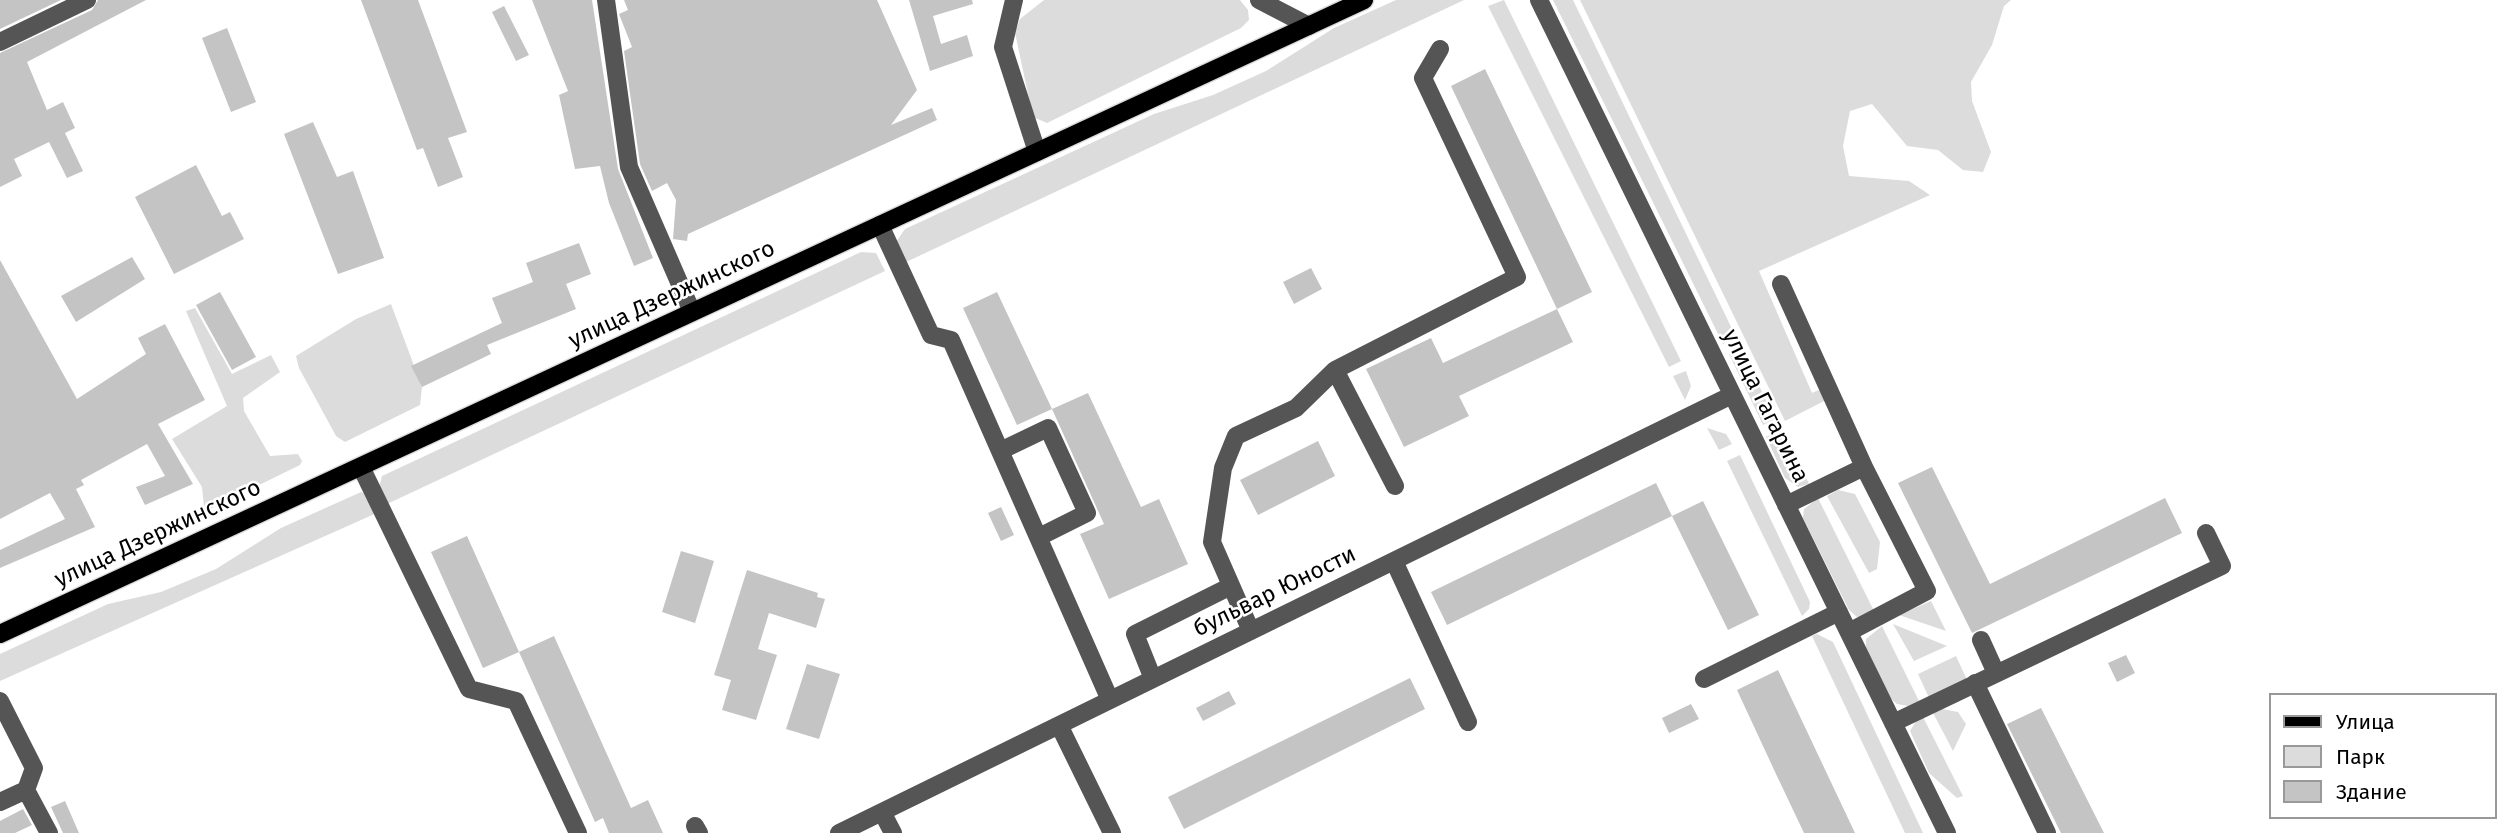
<!DOCTYPE html>
<meta charset="utf-8">
<style>
body{margin:0}
#map{position:relative;width:2510px;height:833px;overflow:hidden;background:#fff;font-family:"Fira Sans",sans-serif}
canvas{display:block}
.legend{position:absolute;left:2269px;top:693px;width:228px;height:126px;box-sizing:border-box;background:#fff;border:2px solid #999;margin:0;padding:9px 12px;list-style:none;font-size:21px;color:#000}
.legend li{display:flex;align-items:center;gap:14px;height:35px}
.legend b{width:35px;border:2px solid #999}
</style>
<div id="map">
<canvas width="2510" height="833"></canvas>
<ul class="legend">
<li><b style="height:9px;background:#000"></b>Улица</li>
<li><b style="height:19px;background:#dcdcdc"></b>Парк</li>
<li><b style="height:19px;background:#c4c4c4"></b>Здание</li>
</ul>
</div>
<script>
const g = document.querySelector('canvas').getContext('2d');
g.lineJoin = 'round';
function paint(path, color) { g.fillStyle = color; g.fill(path, 'evenodd'); }
const toPath = rows => new Path2D(rows.map(r => 'M' + r).join(''));
function stroke(path, color, width, dash) { g.strokeStyle = color; g.lineWidth = width; g.lineCap = dash ? 'butt' : 'round'; g.setLineDash(dash || []); g.stroke(path); }
function drawText(font, color, halo, rows, align = 'center') {
  g.font = font + ' "Fira Sans",sans-serif'; g.lineWidth = 5; g.setLineDash([]); g.textBaseline = 'middle'; g.strokeStyle = halo; g.fillStyle = color; for (const [text, x, y, turn = 0] of rows) {
    g.save(); g.translate(x, y); g.rotate((+turn || 0) * Math.PI / 180); g.textAlign = isNaN(turn) ? turn : align; if (halo) g.strokeText(text, 0, 0); g.fillText(text, 0, 0); g.restore();
  }
}
paint(toPath([
 [1044,0,1240,0,1248,10,1249,20,1241,28,1047,123,1033,117,1015,33,1020,19],
 [1396,0,1464,0,904,263,896,242,905,229,1154,114,1213,95,1266,71,1334,28],
 [1504,0,1681,361,1669,367,1488,6],
 [1553,0,1573,0,1736,337,1723,344],
 [1580,0,2011,0,2004,6,1992,45,1971,82,1972,101,1991,152,1983,172,1963,170,1938,150,1907,146,1872,104,1850,111,1843,146,1849,176,1909,181,1930,195,1759,271,1812,393,1827,386,1832,397,1785,421],
 [861,252,876,253,885,271,387,504,379,488,382,476],
 [391,304,422,387,420,405,345,442,336,436,299,368,296,356,356,319],
 [195,308,232,374,271,355,280,372,243,398,244,411,270,456,298,454,302,461,300,465,210,509,204,507,202,487,172,439,227,406,186,311],
 [1741,348,1775,419,1763,425,1729,354],
 [1686,371,1691,386,1685,400,1673,376],
 [1707,428,1726,434,1732,444,1719,450],
 [1783,429,1809,484,1798,487,1785,478,1766,437],
 [1740,455,1810,602,1809,609,1802,616,1727,461],
 [1838,490,1855,494,1880,542,1877,569,1869,573,1827,496],
 [361,492,367,494,379,512,0,681,0,654,108,604,161,592,216,569,281,528],
 [1818,498,1876,615,1867,619,1857,617,1849,610,1803,518,1804,509],
 [1931,601,1946,631,1899,615],
 [1893,624,1947,646,1914,661],
 [1882,626,1919,701,1908,706,1897,704,1889,697,1866,651,1866,639],
 [1817,634,1833,642,1923,833,1905,833,1812,636],
 [1956,656,1968,682,1930,700,1918,674],
 [1942,709,1958,712,1966,724,1953,751,1932,711],
 [1923,717,1963,796,1957,798,1929,773,1910,731,1916,721]
]), '#dcdcdc');
paint(toPath([
 [0,0,61,0,0,29],
 [98,0,146,0,27,62,47,110,63,102,75,128,65,133,83,171,67,178,49,142,14,159,22,176,0,187,0,53,92,10],
 [361,0,418,0,467,132,448,138,463,177,438,187,423,148,417,150],
 [532,0,592,0,618,169,653,258,634,266,609,203,600,166,575,169,559,95,568,91],
 [624,0,877,0,917,90,891,125,932,108,937,120,688,234,687,241,673,239,676,200,667,183,652,191,640,164,624,51,632,47,619,14,628,10],
 [909,0,972,0,973,4,933,16,941,44,967,35,973,56,930,71],
 [504,6,529,55,516,61,492,12],
 [227,28,256,102,231,112,202,38],
 [1485,69,1592,292,1557,309,1451,86],
 [313,122,337,177,353,171,384,258,338,274,284,134],
 [196,165,222,216,230,212,244,239,174,274,135,197],
 [579,243,591,274,566,284,576,309,487,345,491,354,422,387,411,366,502,323,492,298,533,282,526,263],
 [132,257,145,279,76,322,61,296],
 [0,260,77,399,146,354,138,338,165,324,205,400,158,424,193,484,145,505,136,487,165,476,147,444,81,480,84,485,76,489,95,527,0,568,0,550,65,519,50,493,0,519],
 [1311,268,1322,289,1294,304,1283,282],
 [220,292,256,357,232,370,196,305],
 [997,292,1052,409,1017,425,963,308],
 [1557,309,1573,342,1459,396,1469,416,1404,447,1366,369,1431,338,1443,363],
 [1088,393,1141,507,1159,499,1188,564,1109,599,1080,534,1104,524,1052,409],
 [1318,441,1335,476,1258,515,1240,480],
 [1932,467,1990,584,2165,498,2182,533,1972,633,1898,483],
 [1656,483,1672,516,1447,625,1431,592],
 [1703,501,1759,615,1728,630,1672,516],
 [1001,507,1014,535,1001,541,988,513],
 [467,536,519,652,483,668,431,552],
 [681,551,714,561,695,623,662,612],
 [747,570,818,593,817,597,825,599,816,628,769,613,758,649,777,655,756,720,722,710,731,680,714,675],
 [554,636,631,808,648,800,663,833,609,833,603,818,595,822,519,652],
 [2126,655,2135,673,2117,682,2108,663],
 [807,664,840,674,819,739,786,729],
 [1778,670,1855,833,1804,833,1776,774,1737,690],
 [1410,678,1425,709,1184,829,1168,797],
 [1229,691,1236,704,1203,721,1196,708],
 [1691,704,1699,719,1669,733,1662,718],
 [2041,708,2104,833,2061,833,2055,821,2007,724],
 [65,801,79,833,63,833,51,807],
 [23,809,32,825,15,833,0,833,0,821]
]), '#c4c4c4');
const major = toPath([
 [0,634,1364,0]
]);
stroke(major, '#dbdbdb', 21);
stroke(toPath([
 [606,0,629,167,692,312],
 [1014,0,1003,47,1037,152],
 [1259,0,1309,26],
 [1539,0,1947,833],
 [0,42,87,0],
 [880,225,931,335,951,340,1110,700],
 [1781,284,1864,467],
 [1000,451,1048,428,1087,513,1039,537],
 [361,467,466,683,469,689,516,701,578,833],
 [1395,486,1335,370,1517,277,1423,78,1440,49],
 [1786,505,1864,467,1927,591,1849,632],
 [1394,561,1468,722],
 [1251,631,1212,542,1223,468,1236,436,1296,408,1335,370],
 [1981,640,1996,673],
 [1153,679,1135,634,1231,586],
 [1704,679,1839,612],
 [1975,683,2047,833],
 [0,701,34,768,26,790,49,833],
 [1893,723,2222,566,2206,533],
 [1059,725,1112,833],
 [0,802,26,790],
 [882,812,893,833],
 [695,826,699,833],
 [839,833,1732,395]
]), '#555', 18);
stroke(major, '#000', 18);
drawText('23px', '#000', '#fff', [
 ["улица Дзержинского",672,295,-25],
 ["улица Гагарина",1765,406,64],
 ["улица Дзержинского",158,534,-25],
 ["бульвар Юности",1275,592,-26]
]);
</script>
